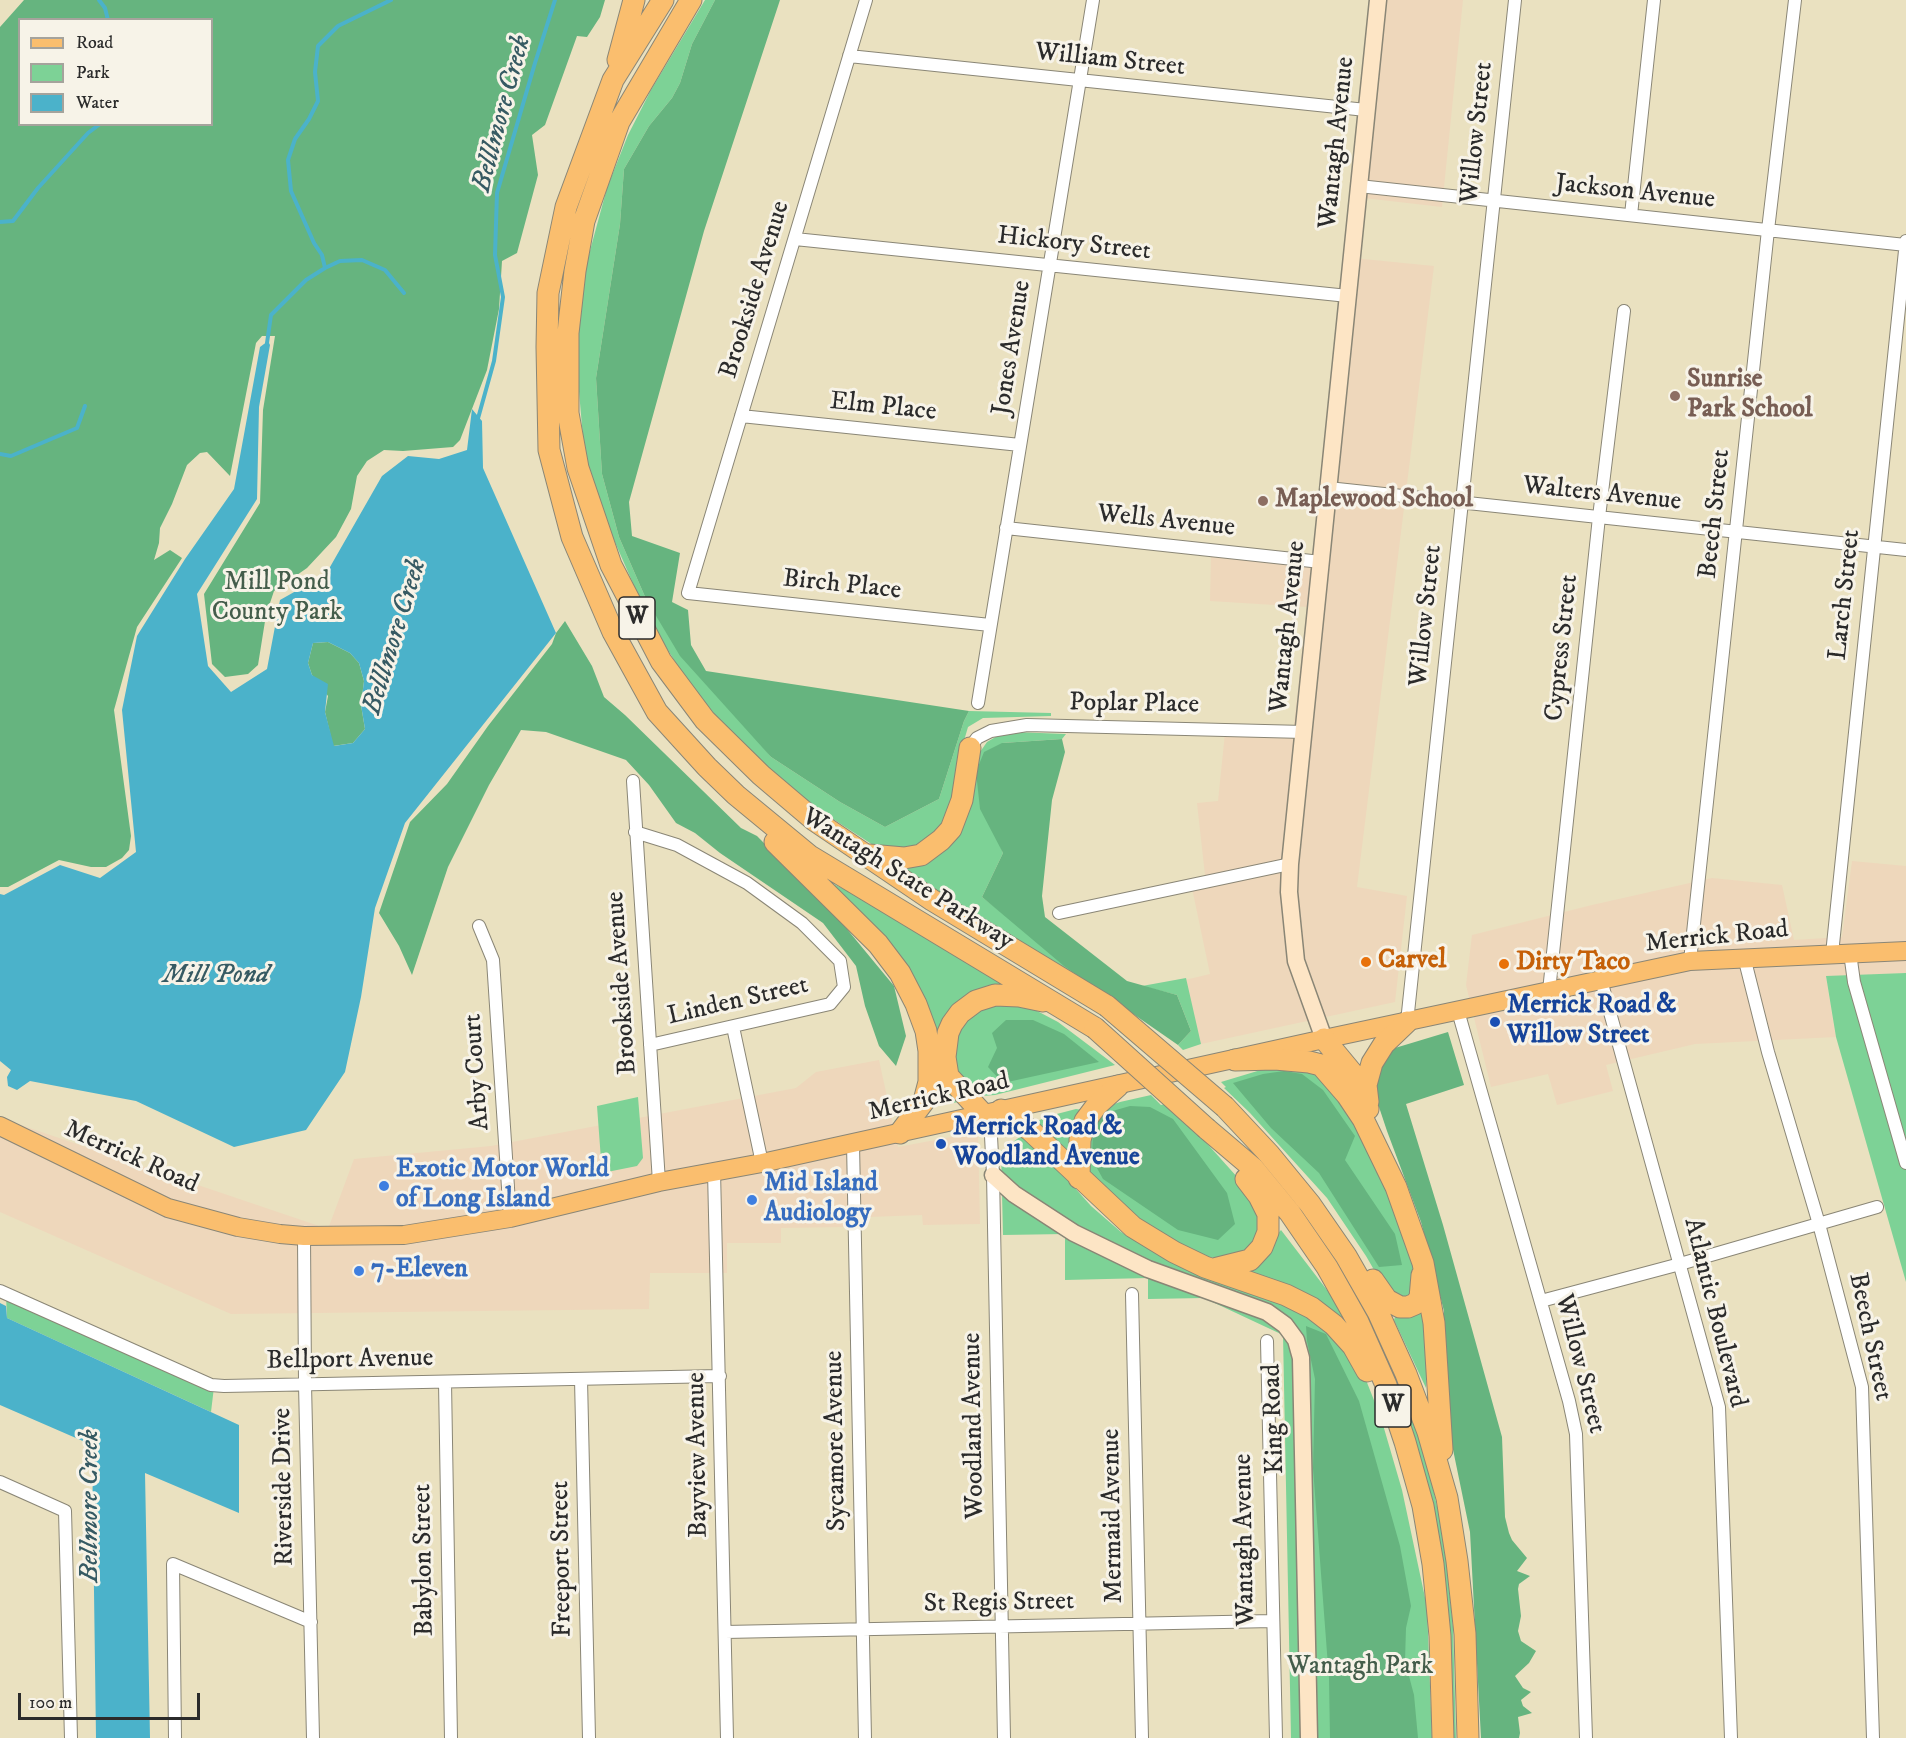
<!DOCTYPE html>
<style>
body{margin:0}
#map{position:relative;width:1906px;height:1738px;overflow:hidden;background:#eae1c0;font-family:"IM FELL DW Pica",serif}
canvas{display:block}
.legend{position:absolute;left:18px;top:18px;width:195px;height:108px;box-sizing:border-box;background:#f7f3e8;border:2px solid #a5a39c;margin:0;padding:8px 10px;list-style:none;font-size:18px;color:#2b2b2b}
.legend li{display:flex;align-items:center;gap:12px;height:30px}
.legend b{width:30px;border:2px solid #a5a39c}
.scale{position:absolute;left:18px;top:1693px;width:182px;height:27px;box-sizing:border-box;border:3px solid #2b2b2b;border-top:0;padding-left:8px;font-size:18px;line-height:21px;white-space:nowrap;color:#2b2b2b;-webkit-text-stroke:4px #f7f3e8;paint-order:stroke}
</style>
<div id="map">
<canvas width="1906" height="1738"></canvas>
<ul class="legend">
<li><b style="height:8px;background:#fabe6e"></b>Road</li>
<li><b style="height:16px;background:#7dd296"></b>Park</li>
<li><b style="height:16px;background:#4bb2ca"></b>Water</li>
</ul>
<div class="scale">100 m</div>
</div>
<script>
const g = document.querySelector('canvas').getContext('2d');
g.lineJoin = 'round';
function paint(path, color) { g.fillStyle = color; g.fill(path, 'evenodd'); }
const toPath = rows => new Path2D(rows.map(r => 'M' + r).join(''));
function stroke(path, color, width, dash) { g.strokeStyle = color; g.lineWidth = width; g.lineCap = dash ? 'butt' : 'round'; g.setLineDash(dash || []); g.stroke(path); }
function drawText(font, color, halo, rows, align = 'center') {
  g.font = font + ' "IM FELL DW Pica",serif'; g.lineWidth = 6; g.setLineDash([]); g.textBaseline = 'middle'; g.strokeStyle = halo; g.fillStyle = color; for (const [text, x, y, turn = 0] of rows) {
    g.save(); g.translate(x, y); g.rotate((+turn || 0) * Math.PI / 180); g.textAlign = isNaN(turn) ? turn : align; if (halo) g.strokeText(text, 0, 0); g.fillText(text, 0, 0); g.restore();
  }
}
paint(toPath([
 [1386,0,1463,0,1442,207,1364,198],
 [1343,257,1434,266,1357,887,1407,896,1395,1002,1201,1044,1185,980,1210,974,1192,888,1206,884,1197,803,1218,801,1225,733,1293,734,1307,607,1210,601,1211,557,1311,566],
 [1852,861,1906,866,1906,973,1826,977,1836,1037,1695,1044,1606,1065,1613,1091,1557,1105,1548,1074,1491,1087,1466,985,1472,935,1592,905,1712,878,1782,885,1794,940,1842,937],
 [879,1060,898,1147,978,1132,980,1224,923,1225,922,1215,869,1217,845,1227,781,1228,781,1243,727,1243,727,1273,650,1273,649,1309,231,1314,0,1212,0,1118,328,1229,354,1159,491,1146,796,1088,816,1072]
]), '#eed7bb');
paint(toPath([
 [705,0,715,0,692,44,680,83,672,98,649,126,624,169,620,224,596,378,602,474,619,537,646,599,771,757,840,802,885,827,939,799,964,721,969,711,1051,713,1051,716,983,718,968,727,961,751,956,795,944,829,920,849,873,845,816,808,772,775,732,736,686,679,649,620,600,508,584,449,578,380,578,323,588,258,607,188,628,135,651,90],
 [1014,732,1066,734,1062,739,1002,743,999,843,1003,853,982,897,1103,992,886,861,936,852,980,752,987,742,999,735],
 [815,875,893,913,1015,990,944,1025,958,1102,925,1108,924,1010],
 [1906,973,1906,1282,1836,1037,1826,976],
 [1186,978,1201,1044,1183,1050,1178,1045,1191,1031,1177,995,1142,986],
 [979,1003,1022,1003,1058,1022,1115,1065,995,1095,982,1096,969,1092,956,1079,955,1028],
 [1274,1066,1318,1072,1342,1092,1399,1218,1418,1280,1412,1299,1388,1294,1366,1256,1327,1198,1250,1113,1224,1088,1226,1087,1221,1082],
 [1151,1095,1161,1105,1165,1104,1203,1139,1256,1198,1263,1225,1249,1251,1225,1259,1207,1257,1175,1245,1138,1221,1093,1179,1084,1157,1087,1130,1103,1108,1120,1102],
 [638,1097,643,1158,637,1166,602,1173,597,1106],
 [1076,1109,1083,1110,1073,1160,1035,1122,1049,1116],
 [1025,1133,1035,1143,1091,1206,1121,1232,1152,1251,1184,1267,1267,1293,1324,1322,1366,1380,1381,1418,1402,1490,1427,1607,1432,1738,1291,1738,1283,1335,1204,1298,1148,1299,1148,1278,1065,1280,1065,1234,1003,1235,1001,1150,1014,1154,1013,1142],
 [1281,1230,1330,1294,1354,1338,1233,1271,1275,1237],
 [6,1295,214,1387,211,1412,7,1318],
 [1427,1310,1429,1333,1426,1388,1394,1320,1395,1317,1401,1318],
 [1375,1325,1391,1361,1425,1452,1444,1538,1453,1627,1456,1738,1451,1738,1447,1627,1371,1326]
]), '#7dd296');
paint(toPath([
 [24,0,605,0,600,17,587,37,577,36,545,125,532,135,538,175,517,253,502,261,499,309,487,370,460,440,453,447,403,451,384,450,367,461,357,476,351,509,336,537,307,568,274,591,266,615,258,665,248,674,225,677,212,664,204,594,260,503,263,410,275,336,262,336,256,343,230,476,207,452,200,453,187,465,172,504,160,528,159,543,154,560,170,550,182,558,137,627,114,710,131,836,129,850,122,858,106,867,91,867,59,860,8,887,0,887,0,27],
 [20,20,212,20,212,124,20,124],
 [715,0,780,0,704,231,629,502,632,536,680,553,672,602,688,610,691,645,706,671,969,711,964,721,939,799,885,827,840,802,771,757,680,656,646,599,619,537,602,474,596,378,620,224,624,169,649,126,672,98,680,83,692,44],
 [565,621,592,666,604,697,625,715,741,828,757,836,837,917,894,986,906,1036,896,1066,879,1046,865,1006,856,966,823,923,720,853,695,833,676,823,649,785,626,760,546,732,521,730,489,785,448,867,412,975,399,946,379,913,410,822,447,784,488,726,552,644,556,633],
 [328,642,350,653,359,663,364,681,361,705,365,729,353,743,333,746,325,712,328,696,312,675,308,663,313,643],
 [1062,739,1065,752,1052,800,1042,896,1045,917,1127,981,1177,995,1191,1031,1178,1045,1064,966,982,897,1003,853,980,809,976,772,984,752,1002,743],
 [1006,1020,1033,1020,1064,1034,1099,1062,1003,1083,988,1067,997,1048,992,1033],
 [1448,1032,1464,1085,1406,1104,1443,1225,1502,1437,1505,1517,1509,1533,1512,1540,1527,1558,1517,1571,1530,1576,1519,1584,1518,1589,1521,1616,1518,1631,1521,1641,1536,1651,1529,1663,1515,1676,1523,1688,1531,1692,1521,1700,1523,1706,1532,1713,1518,1717,1520,1733,1519,1738,1481,1738,1470,1532,1450,1435,1443,1366,1444,1311,1421,1222,1387,1131,1373,1089,1379,1065,1395,1048],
 [1284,1071,1302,1074,1323,1090,1355,1136,1345,1160,1395,1234,1402,1265,1379,1267,1319,1173,1271,1128,1233,1083,1263,1074],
 [1130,1106,1150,1107,1173,1119,1227,1193,1235,1224,1218,1240,1178,1230,1103,1179,1092,1159,1093,1127,1102,1114],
 [1306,1326,1326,1334,1359,1401,1400,1546,1411,1606,1406,1628,1405,1661,1414,1695,1418,1738,1330,1738,1329,1679,1313,1468,1315,1379,1307,1341]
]), '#66b47f');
paint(toPath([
 [268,341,270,345,259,407,257,499,197,594,208,666,231,692,267,669,280,600,326,574,382,476,408,456,439,459,467,450,472,409,482,421,483,468,556,633,405,823,375,908,361,997,345,1072,306,1130,234,1147,136,1101,30,1081,17,1090,8,1086,7,1077,11,1070,0,1061,0,894,4,895,60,865,100,878,136,852,122,710,137,636,185,559,234,489,260,347],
 [328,642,350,653,359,663,364,681,361,705,365,729,353,743,334,746,325,712,328,684,312,675,308,663,313,643],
 [0,1303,6,1306,7,1318,239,1425,239,1513,145,1473,150,1738,96,1738,92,1445,0,1405]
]), '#4bb2ca');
stroke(toPath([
 [99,0,105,8,108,20],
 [0,222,13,221,38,188,88,133,100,124],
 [325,268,340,261,362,260,385,270,404,293],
 [267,343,271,315,306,280,325,268,322,255,314,243,291,191,288,160,295,139,309,119,318,101,315,72,318,46,338,26,391,0],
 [477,422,494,361,503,297,495,255,497,193,535,63,555,0],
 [0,454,11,456,77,428,85,406]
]), '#4bb2ca', 4);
const street = toPath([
 [866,0,688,593,990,625],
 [849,56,1366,110],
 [1359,186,1906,245],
 [1631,215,1654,0],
 [795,239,1348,296],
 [741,416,1020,445],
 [1328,488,1906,550],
 [1006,528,1321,562],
 [978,703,1093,0],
 [970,748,977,738,991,731,1027,725,1304,732],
 [633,781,659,1182],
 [635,832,677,845,747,883,802,923,840,961,844,987,830,1004,650,1045],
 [1059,913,1290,864],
 [479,926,493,960,510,1218],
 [1850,953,1854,982,1906,1163],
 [1832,954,1906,241],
 [1744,957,1768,1052,1819,1224,1862,1387,1873,1738],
 [1690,961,1768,230,1795,0],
 [1601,980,1719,1407,1731,1738],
 [1549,991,1599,517,1624,311],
 [1458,1011,1569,1401,1576,1434,1586,1738],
 [1407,1022,1515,0],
 [733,1027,762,1163],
 [983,1114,991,1136,993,1175,1004,1738],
 [853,1144,865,1738],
 [714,1171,727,1738],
 [304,1236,305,1384,313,1738],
 [0,1291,211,1385,224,1386,720,1376],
 [1132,1294,1142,1738],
 [1541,1301,1680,1264,1877,1207],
 [1267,1341,1276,1738],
 [581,1379,589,1738],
 [445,1382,451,1738],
 [0,1482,65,1511,71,1738],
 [725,1632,1273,1621],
 [175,1738,173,1564,311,1622]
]);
const secondary = toPath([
 [1324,1039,1296,961,1289,892,1290,864,1378,0],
 [993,1175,1014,1194,1074,1233,1148,1269,1267,1312,1285,1325,1296,1340,1301,1358,1309,1738]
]);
const primary = toPath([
 [0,1126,168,1208,238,1227,280,1234,304,1236,404,1235,510,1218,659,1182,762,1163,1324,1039,1690,961,1906,951]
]);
const highway = toPath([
 [663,0,613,80,566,207,548,293,547,347,549,450,572,537,613,632,657,712,707,767,736,795,810,856,1095,1028],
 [691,0,619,122,584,221,575,271,568,333,568,413,578,468,611,565,661,661,705,720,761,775,814,820,932,900,1107,1006],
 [618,60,634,0],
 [775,842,878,944,900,973,916,1004,926,1031,929,1051,929,1082,924,1101,900,1133],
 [869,855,904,858,921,855,941,840,951,829,962,800,970,748],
 [1324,1039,1353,1074,1368,1109],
 [1235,1060,1275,1059,1309,1062,1321,1065,1347,1095,1363,1119,1396,1187,1423,1263,1434,1323,1442,1450],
 [1368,1102,1366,1085,1372,1063,1384,1044,1407,1022],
 [1225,1107,1269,1154,1310,1204,1346,1256,1378,1312,1406,1374,1428,1432,1447,1498,1457,1561,1465,1634,1468,1738],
 [1001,1110,1030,1130,1133,1227,1174,1252,1205,1267,1286,1295,1312,1308,1334,1325,1353,1346,1367,1371],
 [983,1114,948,1076,945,1057,948,1033,952,1024,960,1013,976,1001,995,995,1019,996,1043,1001],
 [1207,1129,1253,1168,1290,1213,1327,1267,1358,1322,1386,1385,1405,1442,1423,1506,1433,1564,1440,1636,1443,1738],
 [1079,1178,1080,1140,1085,1121,1097,1105,1118,1086],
 [1214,1269,1250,1260,1262,1247,1268,1232,1268,1214,1259,1196,1246,1179],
 [1373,1280,1387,1300,1400,1307,1408,1307,1415,1304,1420,1298,1422,1275]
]);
stroke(street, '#8a8676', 14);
stroke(secondary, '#8a8676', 19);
stroke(primary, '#8a8676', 20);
stroke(highway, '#8a8676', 23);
stroke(street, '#fff', 12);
stroke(secondary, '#fde5c5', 16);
stroke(primary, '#fabe6e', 18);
stroke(highway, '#fabe6e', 21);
const highwayBridge = toPath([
 [1107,1006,1225,1107],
 [1095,1028,1207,1129]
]);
stroke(highwayBridge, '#8a8676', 23, []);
stroke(highwayBridge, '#fabe6e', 21);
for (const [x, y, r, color] of [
 [1675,396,6,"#8d6e63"],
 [1263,501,6,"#8d6e63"],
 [1366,962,6,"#e8710a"],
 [1504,964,6,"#e8710a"],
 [1495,1022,6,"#1a4fb4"],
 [941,1144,6,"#1a4fb4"],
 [384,1186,6,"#3f7fe0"],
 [752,1200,6,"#3f7fe0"],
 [359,1271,6,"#3f7fe0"]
]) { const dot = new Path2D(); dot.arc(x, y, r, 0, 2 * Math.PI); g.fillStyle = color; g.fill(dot); stroke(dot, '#f7f3e8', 2); }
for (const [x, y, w] of [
 [637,618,36],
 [1393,1406,36]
]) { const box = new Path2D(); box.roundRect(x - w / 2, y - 21, w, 42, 4.5); g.fillStyle = '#f7f3e8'; g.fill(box); stroke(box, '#2b2b2b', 1.5); }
drawText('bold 24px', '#2b2b2b', null, [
 ["W",637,618],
 ["W",1393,1406]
]);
drawText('26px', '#2b2b2b', '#f7f3e8', [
 ["William Street",1110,61,6],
 ["Willow Street",1478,133,-84],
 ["Wantagh Avenue",1338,143,-84],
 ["Jackson Avenue",1635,193,6],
 ["Hickory Street",1074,245,6],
 ["Brookside Avenue",756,290,-73],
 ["Jones Avenue",1013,348,-81],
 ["Elm Place",883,408,6],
 ["Walters Avenue",1602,495,6],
 ["Beech Street",1716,514,-84],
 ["Wells Avenue",1166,522,6],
 ["Birch Place",842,586,6],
 ["Larch Street",1846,595,-84],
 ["Willow Street",1427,616,-84],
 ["Wantagh Avenue",1289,627,-84],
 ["Cypress Street",1563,648,-84],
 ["Poplar Place",1134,705,1],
 ["Wantagh State Parkway",907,880,32],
 ["Merrick Road",1717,938,-6],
 ["Brookside Avenue",623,983,-94],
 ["Linden Street",738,1002,-13],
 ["Arby Court",478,1072,-94],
 ["Merrick Road",939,1098,-13],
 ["Merrick Road",131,1158,24],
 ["Atlantic Boulevard",1714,1313,76],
 ["Beech Street",1869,1337,78],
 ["Bellport Avenue",350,1361,-1],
 ["Willow Street",1579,1364,76],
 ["King Road",1275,1419,-92],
 ["Woodland Avenue",975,1426,-91],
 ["Sycamore Avenue",837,1441,-91],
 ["Bayview Avenue",699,1455,-91],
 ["Riverside Drive",285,1487,-91],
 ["Mermaid Avenue",1114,1516,-91],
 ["Wantagh Avenue",1246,1540,-91],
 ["Freeport Street",563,1559,-91],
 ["Babylon Street",425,1560,-91],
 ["St Regis Street",999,1604,-1]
]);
drawText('bold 26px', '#785e54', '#f7f3e8', [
 ["Sunrise",1687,381],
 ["Park School",1687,411],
 ["Maplewood School",1275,501]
], 'left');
drawText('26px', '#445d4b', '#f7f3e8', [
 ["Mill Pond",277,584],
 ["County Park",277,614],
 ["Wantagh Park",1360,1668]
]);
drawText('bold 26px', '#c56008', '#f7f3e8', [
 ["Carvel",1378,962],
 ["Dirty Taco",1516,964]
], 'left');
drawText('bold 26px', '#164399', '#f7f3e8', [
 ["Merrick Road &",1507,1007],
 ["Willow Street",1507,1037],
 ["Merrick Road &",953,1129],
 ["Woodland Avenue",953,1159]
], 'left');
drawText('bold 26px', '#366cbe', '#f7f3e8', [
 ["Exotic Motor World",396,1171],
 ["of Long Island",396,1201],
 ["Mid Island",764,1185],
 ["Audiology",764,1215],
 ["7-Eleven",371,1271]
], 'left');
drawText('italic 27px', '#365a63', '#f7f3e8', [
 ["Belllmore Creek",503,114,-75],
 ["Belllmore Creek",396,637,-73],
 ["Mill Pond",216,976],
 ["Bellmore Creek",91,1506,-90]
]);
</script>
